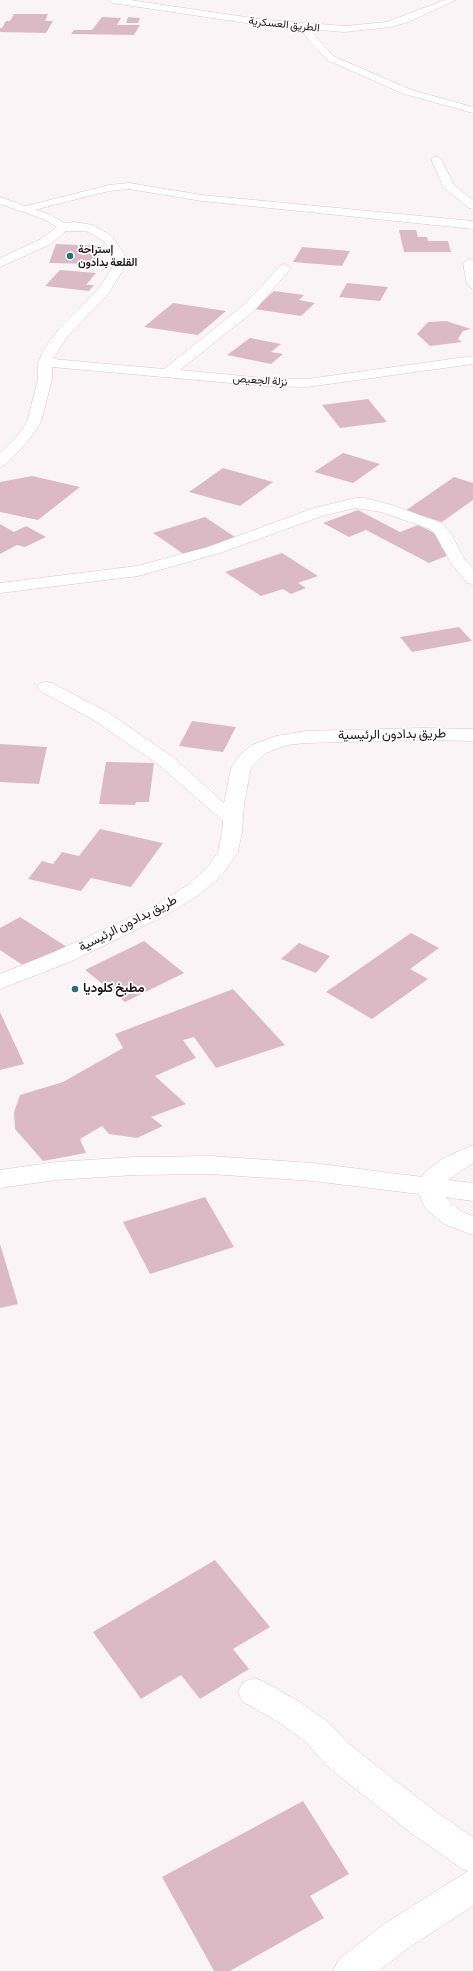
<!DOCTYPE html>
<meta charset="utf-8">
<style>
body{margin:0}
canvas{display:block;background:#fbf4f7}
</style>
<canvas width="473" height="1971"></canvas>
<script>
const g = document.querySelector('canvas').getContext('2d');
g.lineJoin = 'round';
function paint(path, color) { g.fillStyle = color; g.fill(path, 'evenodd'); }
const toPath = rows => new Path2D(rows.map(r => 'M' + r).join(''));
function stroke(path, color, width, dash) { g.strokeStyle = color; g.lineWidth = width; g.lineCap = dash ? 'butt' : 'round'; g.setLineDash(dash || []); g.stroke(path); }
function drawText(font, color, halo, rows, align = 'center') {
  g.font = font + ' "Sofia Sans Condensed",Vazirmatn,sans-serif'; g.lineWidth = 3.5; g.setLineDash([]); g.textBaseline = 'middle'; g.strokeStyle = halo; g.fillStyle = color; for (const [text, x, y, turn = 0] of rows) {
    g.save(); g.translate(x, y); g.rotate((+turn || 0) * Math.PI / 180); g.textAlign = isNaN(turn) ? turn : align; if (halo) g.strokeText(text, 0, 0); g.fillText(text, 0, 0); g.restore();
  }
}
paint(toPath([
 [14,14,48,14,45,21,53,21,46,33,0,32,0,28,2,28,6,21,10,21],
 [102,17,121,18,117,25,140,25,134,35,71,34,74,30,92,30],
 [128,17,140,18,138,23,126,23],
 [399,230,416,230,418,237,427,237,428,241,448,241,451,252,404,252],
 [56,244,103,246,96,264,49,263],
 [302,247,350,251,342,266,293,262],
 [60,270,96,273,86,285,94,285,89,291,45,286],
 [347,283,388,287,380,301,339,297],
 [274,291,304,295,299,300,315,303,301,316,254,309],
 [173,303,226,311,198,335,144,327],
 [446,321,471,329,463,331,458,339,462,342,430,346,417,334,428,322],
 [250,338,281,344,271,352,283,354,271,364,227,355],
 [368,399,387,422,340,428,322,405],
 [343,453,380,464,353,483,314,472],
 [223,468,273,482,240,506,189,492],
 [32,476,80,487,38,520,0,512,0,482],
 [454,477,473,483,473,500,442,522,405,511],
 [358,510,400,532,418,525,441,536,441,547,449,555,429,563,366,530,349,537,323,523],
 [205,517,238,539,185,555,153,533],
 [0,524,14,532,26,526,46,537,25,547,17,545,0,554],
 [282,553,318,576,298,583,306,588,291,594,283,589,261,596,225,572],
 [459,627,472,641,412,652,400,637],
 [192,721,236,727,223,752,179,746],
 [0,744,47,747,39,784,0,782],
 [106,762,154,763,149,802,136,802,135,805,99,804],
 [100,829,163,843,131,887,91,878,81,891,28,879,42,861,53,864,62,852,79,856],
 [20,917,67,947,30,970,0,950,0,928],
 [411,933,439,948,410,969,428,979,372,1019,326,992],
 [144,941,184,973,125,1002,85,970],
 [299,943,330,956,316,973,281,959],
 [233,989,285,1045,216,1068,194,1037,183,1040,196,1058,155,1076,186,1104,151,1117,163,1126,137,1138,109,1134,102,1126,80,1139,86,1153,43,1161,15,1129,14,1112,20,1095,63,1082,123,1048,115,1034],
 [0,1012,24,1064,0,1070],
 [205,1197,234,1247,150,1274,123,1222],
 [0,1244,18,1304,0,1308],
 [215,1560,270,1627,233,1649,249,1669,200,1699,181,1675,141,1699,93,1632],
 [303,1801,349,1874,310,1896,324,1918,230,1971,214,1971,162,1877]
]), '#dbbac6');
const minor = toPath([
 [305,24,308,25,318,39,333,56,412,90,473,107,473,113,404,94,327,60,311,43,300,27,305,24],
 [436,156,441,159,454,185,473,200,473,209,469,208,443,187,431,159,436,156],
 [129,183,202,195,473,221,473,229,202,201,129,189,109,191,26,212,20,209,22,207,109,185,129,183],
 [74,222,93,225,112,236,124,254,124,268,109,293,68,336,53,359,164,369,245,304,281,265,285,264,291,268,255,310,180,370,264,378,307,379,473,356,473,364,307,387,264,386,52,367,52,379,41,422,28,441,5,465,0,467,0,453,18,435,27,422,38,379,38,362,45,348,58,330,99,288,112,268,112,254,104,241,86,231,65,231,59,227,61,224,74,222],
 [469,259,473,260,473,289,467,285,463,263,469,259],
 [356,498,365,498,392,505,442,523,450,532,464,558,473,569,473,584,467,583,451,563,435,534,430,529,381,512,356,508,325,515,220,553,138,576,0,593,0,583,137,566,208,547,314,508,356,498],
 [46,682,52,683,106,711,173,757,224,803,231,768,239,756,252,745,276,736,305,731,423,728,473,729,473,741,423,740,305,743,287,745,266,753,251,768,244,804,242,832,238,852,221,876,200,894,167,915,70,962,0,989,0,974,54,952,153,907,186,886,207,868,218,852,222,832,223,821,159,765,92,719,40,691,37,687,40,683,46,682],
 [473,1145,473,1163,448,1180,473,1183,473,1201,445,1197,462,1212,473,1216,473,1235,444,1224,425,1208,419,1194,313,1181,210,1174,134,1175,56,1180,0,1188,0,1170,56,1162,134,1157,210,1156,313,1163,422,1177,425,1172,443,1158,473,1145],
 [254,1678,265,1682,300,1702,328,1722,350,1745,435,1811,473,1837,473,1906,408,1948,379,1971,333,1971,339,1959,384,1924,468,1871,461,1868,411,1833,328,1767,306,1742,278,1722,243,1702,238,1692,243,1682,254,1678]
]);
const major = toPath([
 [108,0,130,0,266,20,345,26,387,22,444,0,456,0,408,22,391,27,345,32,266,26,112,3,108,0],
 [0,197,51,215,71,227,49,245,0,267,0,258,41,239,57,227,43,219,0,204,0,197]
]);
stroke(minor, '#e3c2ce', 1);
stroke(major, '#e3c2ce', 1);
paint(minor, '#fff');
paint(major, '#fff');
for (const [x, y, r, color] of [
 [70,256,4,"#267078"],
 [75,989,4,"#267078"]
]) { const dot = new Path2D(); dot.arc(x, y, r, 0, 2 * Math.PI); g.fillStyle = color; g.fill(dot); stroke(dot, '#fff', 1.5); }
drawText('11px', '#23171b', '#fff', [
 ["الطريق العسكرية",284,25,6],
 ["نزلة الجعيص",260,381,4]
]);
drawText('bold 11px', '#23171b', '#fff', [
 ["إستراحة",78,250],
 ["القلعة بدادون",78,263]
], 'left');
drawText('13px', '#23171b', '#fff', [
 ["طريق بدادون الرئيسية",392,735,-1],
 ["طريق بدادون الرئيسية",128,924,-27]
]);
drawText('bold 13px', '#23171b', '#fff', [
 ["مطبخ كلوديا",83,989]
], 'left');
</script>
